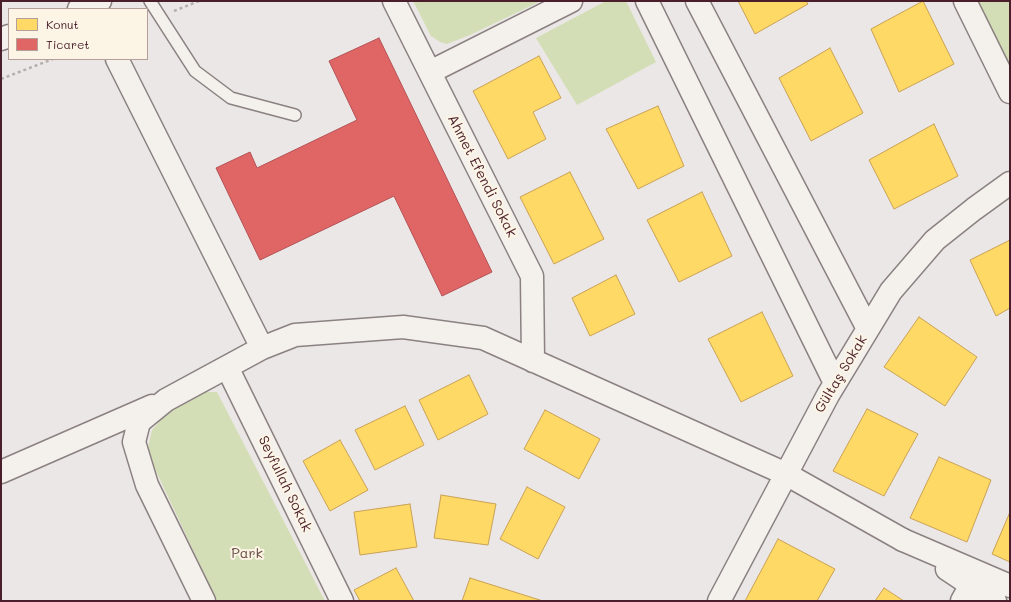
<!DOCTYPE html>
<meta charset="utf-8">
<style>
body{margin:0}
#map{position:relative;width:1011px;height:602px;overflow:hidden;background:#ebe7e6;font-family:Mali,sans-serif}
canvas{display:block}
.frame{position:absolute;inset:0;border:2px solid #4a1f2b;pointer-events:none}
.legend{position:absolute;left:8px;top:8px;width:140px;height:52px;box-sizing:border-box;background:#fcf5e5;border:1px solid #b59f9b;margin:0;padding:5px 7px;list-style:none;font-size:12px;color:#4a1f2b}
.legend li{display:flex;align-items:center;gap:8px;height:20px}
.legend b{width:20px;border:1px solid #b59f9b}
</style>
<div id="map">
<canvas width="1011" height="602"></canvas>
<div class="frame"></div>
<ul class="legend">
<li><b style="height:11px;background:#ffd966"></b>Konut</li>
<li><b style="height:11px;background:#e06666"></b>Ticaret</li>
</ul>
</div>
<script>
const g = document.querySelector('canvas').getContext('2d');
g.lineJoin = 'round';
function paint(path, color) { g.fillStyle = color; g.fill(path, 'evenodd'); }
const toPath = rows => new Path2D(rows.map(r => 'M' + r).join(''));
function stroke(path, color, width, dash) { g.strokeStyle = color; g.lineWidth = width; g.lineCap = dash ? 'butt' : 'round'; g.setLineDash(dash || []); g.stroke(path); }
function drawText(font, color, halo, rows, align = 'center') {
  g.font = font + ' Mali,sans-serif'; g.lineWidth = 4; g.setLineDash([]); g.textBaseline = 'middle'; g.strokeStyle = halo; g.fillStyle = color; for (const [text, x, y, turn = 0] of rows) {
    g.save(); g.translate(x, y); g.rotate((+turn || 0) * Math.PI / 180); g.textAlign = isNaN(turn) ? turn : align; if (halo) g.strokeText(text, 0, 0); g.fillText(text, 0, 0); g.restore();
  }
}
paint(toPath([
 [413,1,541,1,470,35,447,44,440,42,431,36],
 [606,1,626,1,656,62,577,105,536,38],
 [977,1,1010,1,1010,69],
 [203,392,217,392,325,601,217,601,147,452,152,430,174,405]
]), '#d4deb6');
const homes = toPath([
 [738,1,806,1,808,4,755,34,738,1],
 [923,1,954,64,899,92,871,29,923,1],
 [830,48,863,113,811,141,779,78,830,48],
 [539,56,561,98,533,112,546,139,508,159,473,91,539,56],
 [658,106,684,166,638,189,606,129,658,106],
 [934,124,958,176,894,209,869,160,934,124],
 [570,172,604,239,554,264,520,197,570,172],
 [702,192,732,256,679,282,647,220,702,192],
 [1010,240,1010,308,996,316,970,260,1010,240],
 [616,275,635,314,590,336,572,298,616,275],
 [762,312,793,376,741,402,708,339,762,312],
 [919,317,977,357,945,406,884,367,919,317],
 [469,375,488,414,438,440,419,400,469,375],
 [405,406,424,445,375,470,355,430,405,406],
 [867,409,918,434,884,496,833,471,867,409],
 [545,410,600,439,579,479,524,449,545,410],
 [340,440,368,490,330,511,303,461,340,440],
 [939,457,991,480,967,542,910,518,939,457],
 [527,487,565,507,538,559,500,539,527,487],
 [441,495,496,504,488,545,434,538,441,495],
 [410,504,417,547,360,555,354,512,410,504],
 [1010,512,1010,562,992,554,1010,512],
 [778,539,835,569,817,601,745,601,778,539],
 [396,568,414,601,360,601,354,590,396,568],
 [470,578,543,601,462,601,470,578],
 [884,588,904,601,875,601,884,588]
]);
paint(homes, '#ffd966');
stroke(homes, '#c9a154', 1);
const shops = toPath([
 [379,38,492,272,442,296,394,196,260,260,216,168,250,152,257,168,357,120,329,61,379,38]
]);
paint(shops, '#e06666');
stroke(shops, '#b35154', 1);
const lane = toPath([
 [150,1,195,71,231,98,295,115]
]);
const street = toPath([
 [394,1,532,276,533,361],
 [647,1,835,383],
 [697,1,868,329],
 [965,1,1010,92],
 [117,59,262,348],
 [430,72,571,1],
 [227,367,342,601],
 [1,472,152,406],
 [204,601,147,485,134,442,139,422,166,400,262,348,295,335,403,327,483,338,786,474,903,540],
 [719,601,828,395,891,291,935,240,974,209,1010,183],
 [962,601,971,585]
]);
const secondary = toPath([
 [903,540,1010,586],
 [947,569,995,601]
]);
const highway = toPath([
 [79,9,100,1],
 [1,39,9,36]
]);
stroke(lane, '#8b8182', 14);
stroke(street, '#8b8182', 25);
stroke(secondary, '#8b8182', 25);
stroke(highway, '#8b8182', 25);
stroke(toPath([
 [174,11,199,1],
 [1,79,53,59]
]), '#b6afad', 2.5, [3, 3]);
stroke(lane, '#f4f0eb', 11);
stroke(street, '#f4f0eb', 22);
stroke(secondary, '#f4f0eb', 22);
stroke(highway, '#f4f0eb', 22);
drawText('14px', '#4a1f2b', '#fcf5e5', [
 ["Ahmet Efendi Sokak",482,176,63],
 ["Gültaş Sokak",841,374,-59],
 ["Seyfullah Sokak",285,484,64]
]);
drawText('14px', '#684d44', '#fcf5e5', [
 ["Park",247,554]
]);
</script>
